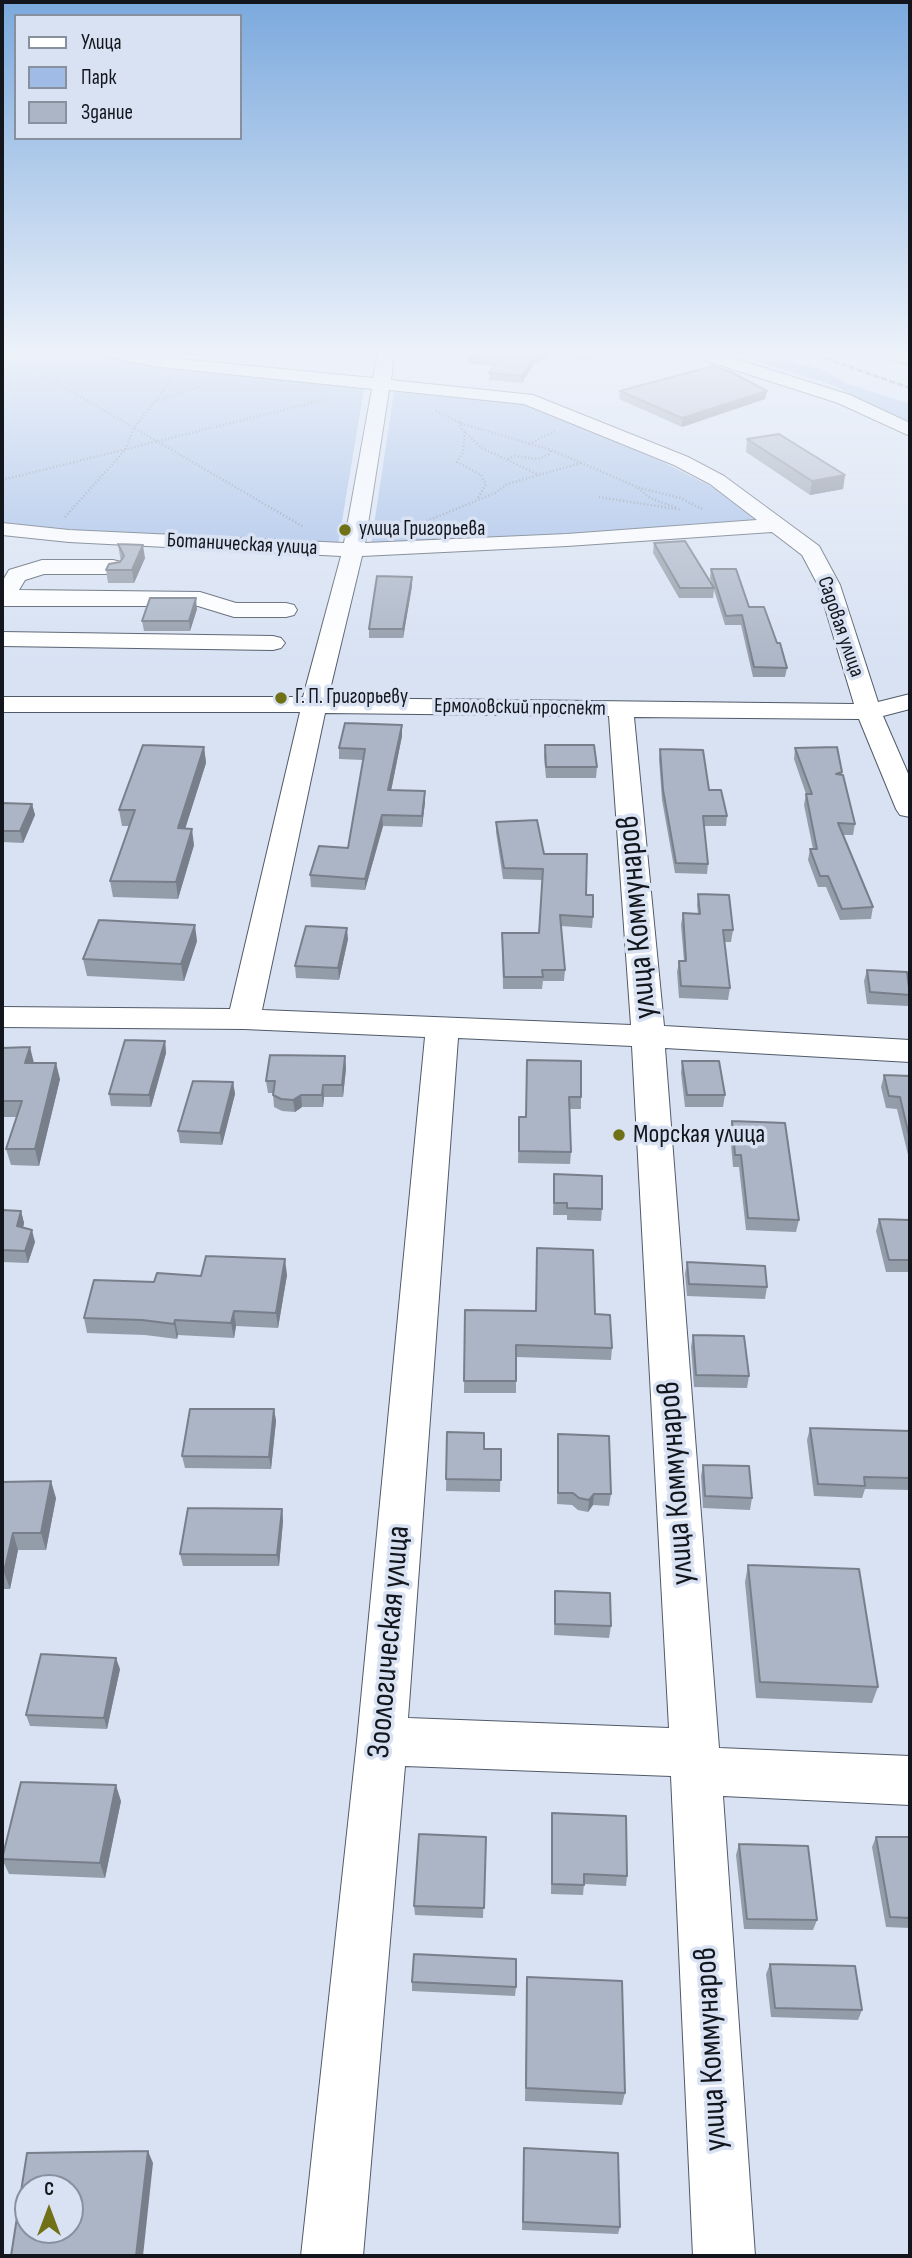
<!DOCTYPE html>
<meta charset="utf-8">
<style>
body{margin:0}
#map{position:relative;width:912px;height:2258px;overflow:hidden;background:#d8e2f3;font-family:"Sofia Sans Condensed",sans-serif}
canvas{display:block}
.frame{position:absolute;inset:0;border:4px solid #13161c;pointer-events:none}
.legend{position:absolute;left:14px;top:14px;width:228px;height:126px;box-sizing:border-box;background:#d8e2f3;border:2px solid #89909d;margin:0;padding:9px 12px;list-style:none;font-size:21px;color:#13161c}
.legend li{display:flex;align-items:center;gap:14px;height:35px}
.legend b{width:35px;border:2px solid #89909d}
.north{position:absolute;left:14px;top:2174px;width:70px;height:70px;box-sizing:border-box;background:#d8e2f3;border:2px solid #89909d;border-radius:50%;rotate:0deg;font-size:19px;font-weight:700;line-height:28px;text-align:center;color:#13161c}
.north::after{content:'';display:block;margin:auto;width:24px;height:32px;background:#707116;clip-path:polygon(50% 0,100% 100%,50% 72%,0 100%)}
</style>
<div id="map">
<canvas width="912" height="2258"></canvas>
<div class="frame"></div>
<ul class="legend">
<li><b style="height:9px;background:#fff"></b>Улица</li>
<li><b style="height:19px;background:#a0bbe6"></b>Парк</li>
<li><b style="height:19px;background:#abb5c5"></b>Здание</li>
</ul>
<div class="north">С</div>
</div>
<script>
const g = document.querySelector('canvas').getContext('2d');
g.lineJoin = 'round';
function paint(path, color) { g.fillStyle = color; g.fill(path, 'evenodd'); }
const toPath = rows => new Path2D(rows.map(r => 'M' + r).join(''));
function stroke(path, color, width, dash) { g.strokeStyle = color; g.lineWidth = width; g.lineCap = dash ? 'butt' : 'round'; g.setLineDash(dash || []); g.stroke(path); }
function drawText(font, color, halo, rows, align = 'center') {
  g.font = font + ' "Sofia Sans Condensed",sans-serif'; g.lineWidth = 7; g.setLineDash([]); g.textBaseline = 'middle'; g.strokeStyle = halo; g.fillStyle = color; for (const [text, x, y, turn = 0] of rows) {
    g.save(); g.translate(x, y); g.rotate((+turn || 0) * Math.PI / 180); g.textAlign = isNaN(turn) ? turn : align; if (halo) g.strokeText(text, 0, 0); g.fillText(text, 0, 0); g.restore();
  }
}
paint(toPath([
 [2,350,58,350,157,366,364,389,338,545,113,534,2,523],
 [705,350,755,350,777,353,799,364,821,369,848,384,907,403,910,405,910,426,901,424,833,385,760,363,746,352,720,354],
 [394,392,518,403,578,424,663,462,724,493,759,521,559,536,371,545]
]), '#a0bbe6');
const minor = toPath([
 [86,350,122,350,160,357,373,378,379,350,395,350,391,380,533,395,688,457,724,476,819,546,840,585,878,702,910,694,910,709,883,716,910,778,910,817,900,815,896,809,859,719,634,717,664,1026,910,1040,910,1062,665,1048,719,1748,910,1756,910,1805,723,1796,755,2256,693,2256,671,1776,405,1766,363,2256,301,2256,357,1741,425,1037,244,1029,2,1027,2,1007,230,1009,300,712,2,712,2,697,303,697,341,556,69,542,2,535,2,523,69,530,344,543,372,389,160,367,94,355,86,350],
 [389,390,524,404,674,465,710,484,757,520,567,534,365,543,389,390],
 [772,532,802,555,818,585,854,704,328,698,362,556,567,546,772,532],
 [325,713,609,716,631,1025,262,1010,325,713],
 [458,1038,632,1046,669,1728,408,1718,458,1038],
 [683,350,708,350,850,395,910,423,910,436,838,403,685,354,683,350],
 [870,350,895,350,910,355,910,365,872,354,870,350],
 [42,560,113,560,121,562,124,567,121,572,113,574,44,574,25,580,19,590,200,592,236,603,286,603,294,605,297,610,294,615,286,617,234,617,198,606,2,606,2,582,9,570,42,560],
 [2,632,273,636,281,638,285,643,281,648,273,650,2,646,2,632]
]);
stroke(minor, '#515a68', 2);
stroke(toPath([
 [2,351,304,527],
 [156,401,201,386],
 [436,411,463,424,551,450,637,487,680,498,702,509],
 [459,422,462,429,480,447,539,475],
 [465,432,463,452,457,462,481,475,486,484,478,498],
 [529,444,555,431],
 [508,459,515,456,538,459,549,454,551,450],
 [2,480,327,399],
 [638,488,650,498,677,508],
 [599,497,682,510],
 [65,517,125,450,134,428,170,381],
 [417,525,495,493,507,484,581,463]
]), '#7d848f', 2.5, [1, 2.5]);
paint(minor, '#fff');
stroke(toPath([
 [801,350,910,388]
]), '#707782', 2.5, [6, 2.5]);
paint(toPath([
 [475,350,605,350,585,361,554,354,534,364,522,383,489,380,489,373,494,365,467,364,467,357],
 [620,391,767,391,765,399,682,427,619,399],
 [747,439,845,475,843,489,810,495,746,452],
 [654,543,713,586,710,578,711,569,749,607,787,668,785,677,753,677,741,625,725,625,714,590,713,598,679,598,653,553],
 [118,544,145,558,134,583,108,583,106,570,120,562,121,560,120,557],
 [412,577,412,586,403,638,369,638,369,629],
 [197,609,190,631,144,631,142,621],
 [402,725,402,736,391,790,425,802,422,827,383,826,365,890,311,887,310,875,348,848,363,760,339,759,339,748],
 [545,745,597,767,596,778,546,778,544,756],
 [204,747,206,763,185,829,194,845,178,899,113,897,110,881,129,826,122,826,119,810],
 [795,748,842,772,842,775,855,824,853,835,843,835,873,907,871,919,840,920,826,887,818,887,808,860,810,849,813,849,804,805,806,794,794,759],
 [660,749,709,790,727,816,726,826,704,826,708,864,707,874,675,873,662,800,659,759],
 [2,803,32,804,35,815,23,843,2,842],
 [496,822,544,854,586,895,593,917,592,928,561,926,565,970,564,981,543,981,542,989,503,989,502,933,539,933,543,880,503,879,496,832],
 [698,894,733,930,731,942,724,942,730,988,728,1000,679,998,677,972,679,961,684,961,681,925,683,913,698,914,697,905],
 [348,939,339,980,296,978,295,966],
 [197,941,184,981,87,976,83,959],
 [867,970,910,995,908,1006,867,1004,864,981],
 [165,1041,166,1053,151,1107,111,1106,109,1094],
 [2,1048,34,1063,60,1079,39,1166,11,1165,6,1149,17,1117,2,1117],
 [345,1056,346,1068,343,1097,324,1097,323,1107,302,1107,295,1112,282,1111,274,1107,273,1093,268,1093,266,1081],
 [527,1060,581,1097,581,1109,570,1109,571,1152,570,1164,518,1163,519,1117,526,1117],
 [682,1061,725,1095,723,1107,685,1107,681,1073],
 [884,1075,910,1076,910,1163,897,1109,886,1108,881,1087],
 [233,1082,235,1094,222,1145,180,1143,178,1131],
 [732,1121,799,1220,796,1232,746,1230,739,1167,733,1167,730,1133],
 [554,1174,602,1209,601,1221,567,1220,567,1215,553,1215],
 [2,1210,21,1211,24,1223,23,1227,35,1242,28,1263,2,1262],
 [879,1219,910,1220,910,1272,886,1272,876,1231],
 [687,1262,767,1287,765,1299,687,1296,685,1274],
 [287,1275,278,1328,236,1326,234,1338,178,1335,177,1339,145,1335,87,1333,84,1318,154,1282,201,1276],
 [465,1310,595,1314,612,1348,611,1360,516,1357,516,1393,464,1393],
 [693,1335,749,1376,747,1388,694,1387,691,1347],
 [274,1409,276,1421,271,1469,185,1468,182,1456],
 [810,1428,910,1431,910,1490,865,1489,862,1498,814,1496,807,1440],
 [447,1432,484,1449,501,1449,500,1492,446,1491],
 [558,1434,611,1494,609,1506,593,1505,588,1512,578,1510,572,1505,557,1504],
 [703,1465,752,1498,750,1510,703,1508,701,1476],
 [2,1482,56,1498,46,1550,18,1550,10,1589,2,1589],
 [282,1509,283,1521,279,1566,183,1566,180,1554],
 [748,1565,878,1687,872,1703,756,1698,745,1582],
 [555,1591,611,1626,609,1638,554,1635],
 [120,1669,107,1729,30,1726,26,1715],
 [121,1801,105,1878,9,1874,2,1859],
 [552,1813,627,1876,626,1886,584,1884,583,1895,551,1894],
 [486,1837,483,1918,415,1915,414,1906],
 [876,1837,910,1837,910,1928,886,1927,872,1847],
 [739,1844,817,1920,813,1930,744,1929,736,1855],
 [770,1964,862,2010,858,2020,771,2017,766,1974],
 [527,1977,625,2093,622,2105,525,2101],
 [412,1982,516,1987,515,1996,412,1991],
 [524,2148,620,2227,618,2234,522,2230]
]), '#939ca9');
paint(toPath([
 [548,350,554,350,554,354,534,364,522,383,522,376,534,357],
 [593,350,605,350,585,361,586,354],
 [767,391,765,399,682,427,682,418],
 [845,475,843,489,810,495,812,481],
 [143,545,145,558,134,583,132,570],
 [412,577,412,586,403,638,403,629],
 [196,598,197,609,190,631,189,621],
 [402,725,402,736,389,801,388,790],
 [204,747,206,763,180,845,178,828],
 [425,791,425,802,422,827,422,816],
 [32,804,35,815,23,843,20,831],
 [382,815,383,826,365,890,365,879],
 [192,829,194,845,178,899,176,882],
 [195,925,197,941,184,981,181,964],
 [347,928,348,939,339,980,338,968],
 [165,1041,166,1053,151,1107,149,1095],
 [30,1047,34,1063,25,1063],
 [345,1056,346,1068,343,1097,342,1085],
 [56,1063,60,1079,39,1166,35,1149],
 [233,1082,235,1094,222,1145,220,1133],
 [323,1085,324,1097,323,1107,322,1095],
 [301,1095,302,1107,295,1112,293,1100],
 [21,1211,24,1223,21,1238,17,1226],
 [32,1230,35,1242,28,1263,25,1251],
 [285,1259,287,1275,278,1328,276,1313],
 [234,1311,236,1326,234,1338,231,1323],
 [175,1320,178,1335,177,1339,174,1324],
 [274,1409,276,1421,271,1469,269,1457],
 [51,1481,56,1498,46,1550,41,1533],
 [594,1494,593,1505,588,1512,589,1500],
 [282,1509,283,1521,279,1566,277,1555],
 [13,1533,18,1550,10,1589,4,1572],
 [116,1658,120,1669,107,1729,104,1718],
 [116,1785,121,1801,105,1878,100,1863],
 [148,2151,153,2163,143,2256,136,2256]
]), '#787f8a');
const building = toPath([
 [475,350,548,350,534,357,522,376,489,373,499,358,467,357,475,350],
 [566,350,593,350,586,354,566,350],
 [713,366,731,372,767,391,682,418,620,391,713,366],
 [779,434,845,475,812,481,747,439,779,434],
 [685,541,714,588,680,588,654,543,685,541],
 [118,544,143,545,132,570,106,570,109,564,120,562,124,556,118,544],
 [711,569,736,569,749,607,764,607,777,643,780,643,787,668,754,667,742,615,726,616,711,569],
 [377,576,412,577,403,629,369,629,377,576],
 [150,598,196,598,189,621,142,621,150,598],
 [345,723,402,725,388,790,425,791,422,816,382,815,365,879,310,875,319,846,348,848,365,749,339,748,345,723],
 [143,745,204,747,178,828,192,829,176,882,110,881,135,810,119,810,143,745],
 [545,745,594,745,597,767,546,767,545,745],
 [837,747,842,772,836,774,843,775,855,824,838,823,873,907,842,909,828,876,820,876,810,849,817,849,806,794,812,794,795,748,837,747],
 [660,749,703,750,709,790,721,790,727,816,703,816,708,864,676,863,663,790,660,749],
 [2,803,32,804,20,831,2,831,2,803],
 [537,820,544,854,587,854,586,895,593,895,593,917,560,915,565,970,542,970,543,977,504,977,502,933,539,933,543,869,504,868,496,822,537,820],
 [698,894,729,895,733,930,723,930,730,988,681,986,679,961,686,961,683,913,700,914,698,894],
 [99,920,195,925,181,964,83,959,99,920],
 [306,926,347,928,338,968,295,966,306,926],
 [867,970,907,972,910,995,870,992,867,970],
 [125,1040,165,1041,149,1095,109,1094,125,1040],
 [30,1047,25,1063,56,1063,35,1149,6,1149,22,1101,2,1101,2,1048,30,1047],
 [270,1055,345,1056,342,1085,323,1085,322,1095,301,1095,293,1100,281,1099,273,1095,275,1081,266,1081,270,1055],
 [527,1060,581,1061,581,1097,569,1097,571,1152,519,1151,519,1117,526,1117,527,1060],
 [682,1061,719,1061,725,1095,687,1095,682,1061],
 [884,1075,910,1076,910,1140,900,1097,889,1096,884,1075],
 [193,1081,233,1082,220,1133,178,1131,193,1081],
 [732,1121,785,1123,799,1220,748,1218,741,1155,735,1155,732,1121],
 [554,1174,602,1176,602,1209,567,1208,567,1203,554,1203,554,1174],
 [2,1210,21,1211,17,1226,32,1230,25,1251,2,1250,2,1210],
 [879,1219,910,1220,910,1260,889,1260,879,1219],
 [537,1248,593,1250,595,1314,610,1315,612,1348,516,1345,516,1381,464,1381,465,1310,536,1311,537,1248],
 [206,1256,285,1259,276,1313,234,1311,231,1323,175,1320,174,1324,142,1320,84,1318,94,1280,154,1282,157,1273,201,1276,206,1256],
 [687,1262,765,1266,767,1287,689,1284,687,1262],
 [693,1335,744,1336,749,1376,696,1375,693,1335],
 [190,1409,274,1409,269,1457,182,1456,190,1409],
 [810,1428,910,1431,910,1478,864,1477,865,1486,818,1484,810,1428],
 [447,1432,484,1433,484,1449,501,1449,501,1480,446,1479,447,1432],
 [558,1434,609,1436,611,1494,594,1494,589,1500,579,1498,573,1493,558,1493,558,1434],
 [703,1465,749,1466,752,1498,705,1496,703,1465],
 [51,1481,41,1533,13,1533,4,1572,2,1572,2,1482,51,1481],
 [188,1508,282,1509,277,1555,180,1554,188,1508],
 [748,1565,859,1569,878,1687,760,1682,748,1565],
 [555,1591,610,1593,611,1626,555,1624,555,1591],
 [41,1654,116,1658,104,1718,26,1715,41,1654],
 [21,1782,116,1785,100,1863,2,1859,21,1782],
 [552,1813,626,1816,627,1876,584,1874,584,1885,552,1884,552,1813],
 [419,1834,486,1837,484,1908,414,1906,419,1834],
 [876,1837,910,1837,910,1918,890,1917,876,1837],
 [739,1844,808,1846,817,1920,747,1919,739,1844],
 [414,1954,516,1959,516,1987,412,1982,414,1954],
 [770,1964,855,1966,862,2010,775,2008,770,1964],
 [527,1977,622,1981,625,2093,526,2088,527,1977],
 [524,2148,618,2153,620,2227,523,2222,524,2148],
 [148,2151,136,2256,11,2256,27,2153,148,2151],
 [28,2188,70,2188,70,2230,28,2230,28,2188]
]);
paint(building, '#abb5c5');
stroke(building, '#787f8a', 2);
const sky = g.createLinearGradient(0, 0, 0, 666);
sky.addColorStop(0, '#7ba9dd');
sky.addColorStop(0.53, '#edf2fa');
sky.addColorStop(1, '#edf2fa00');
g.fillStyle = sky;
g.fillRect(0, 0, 912, 666);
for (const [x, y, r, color] of [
 [345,530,7,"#707116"],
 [281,698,7,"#707116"],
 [619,1135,7,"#707116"]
]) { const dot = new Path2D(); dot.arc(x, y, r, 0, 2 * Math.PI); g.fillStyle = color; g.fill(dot); stroke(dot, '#d8e2f3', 2.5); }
drawText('21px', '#13161c', '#d8e2f3', [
 ["улица Григорьева",359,530],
 ["Г. П. Григорьеву",295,698]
], 'left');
drawText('21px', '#13161c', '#d8e2f3', [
 ["Ботаническая улица",242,545,3],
 ["Садовая улица",840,627,71],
 ["Ермоловский проспект",520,708,1]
]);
drawText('26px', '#13161c', '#d8e2f3', [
 ["Морская улица",633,1135]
], 'left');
drawText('32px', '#13161c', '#d8e2f3', [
 ["улица Коммунаров",638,917,-95],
 ["улица Коммунаров",677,1483,-94],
 ["Зоологическая улица",390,1642,-85],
 ["улица Коммунаров",712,2049,-93]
]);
</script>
